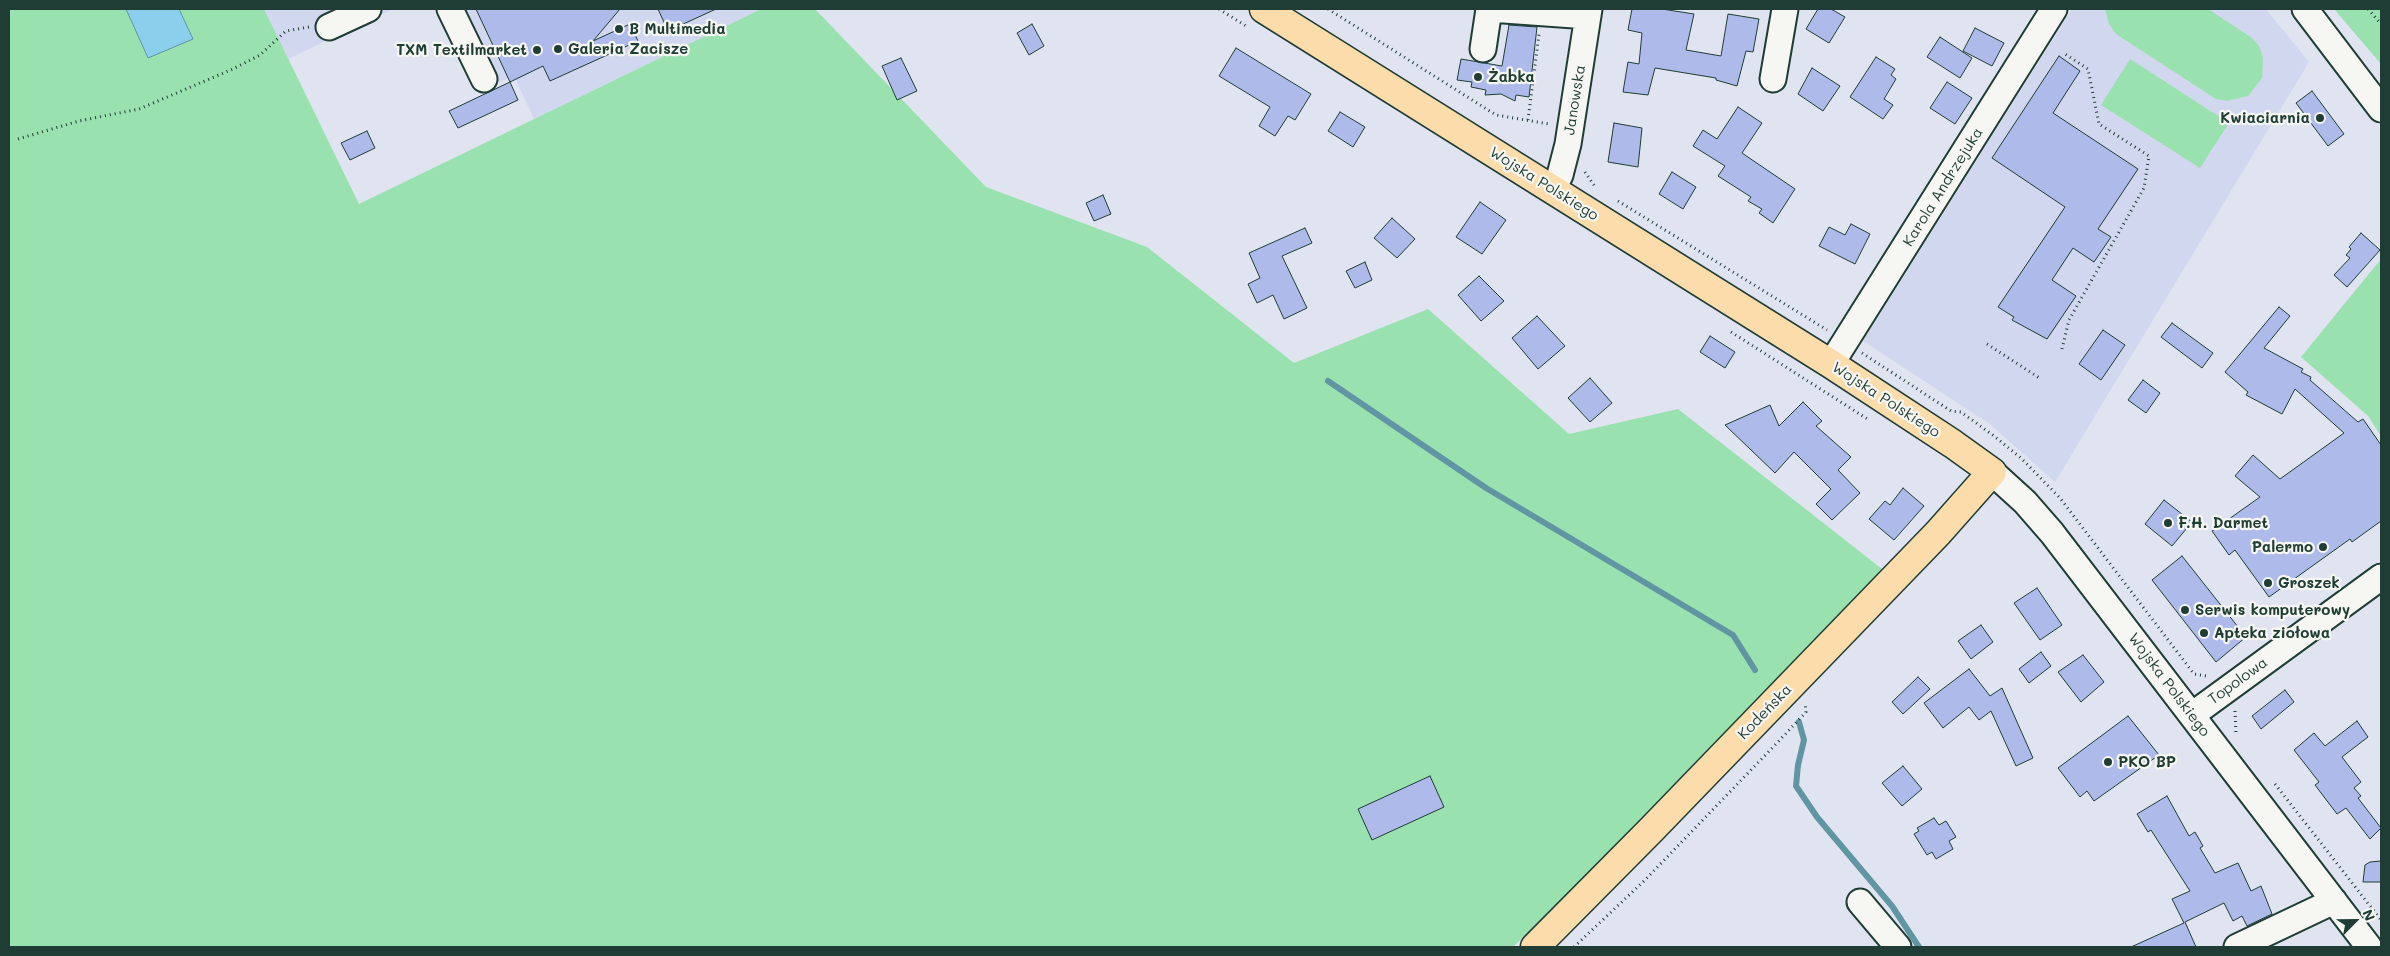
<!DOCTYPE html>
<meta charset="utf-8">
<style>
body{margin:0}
#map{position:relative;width:2390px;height:956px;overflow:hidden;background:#e0e4f0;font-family:Mali,sans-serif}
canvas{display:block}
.frame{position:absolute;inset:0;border:10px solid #1f3d34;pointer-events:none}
.north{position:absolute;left:2330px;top:896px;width:50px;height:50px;-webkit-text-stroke:4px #f6f6f2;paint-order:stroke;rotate:67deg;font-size:14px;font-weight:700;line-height:20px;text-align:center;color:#1f3d34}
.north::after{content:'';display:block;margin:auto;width:18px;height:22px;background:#1f3d34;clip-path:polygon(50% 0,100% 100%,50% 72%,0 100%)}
</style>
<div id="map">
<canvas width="2390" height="956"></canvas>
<div class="frame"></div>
<div class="north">N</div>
</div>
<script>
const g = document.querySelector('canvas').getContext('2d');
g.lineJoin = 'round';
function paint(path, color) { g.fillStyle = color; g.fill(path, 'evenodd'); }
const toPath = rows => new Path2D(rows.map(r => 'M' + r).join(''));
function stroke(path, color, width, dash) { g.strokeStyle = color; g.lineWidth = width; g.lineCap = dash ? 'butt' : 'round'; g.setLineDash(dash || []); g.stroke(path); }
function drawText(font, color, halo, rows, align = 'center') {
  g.font = font + ' Mali,sans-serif'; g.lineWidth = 4.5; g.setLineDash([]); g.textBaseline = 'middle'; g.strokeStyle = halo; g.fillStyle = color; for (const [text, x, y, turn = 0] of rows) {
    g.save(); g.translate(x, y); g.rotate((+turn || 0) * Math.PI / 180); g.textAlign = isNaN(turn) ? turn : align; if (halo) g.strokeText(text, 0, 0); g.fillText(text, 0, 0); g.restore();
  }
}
paint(toPath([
 [264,9,393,9,288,59],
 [456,9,761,9,534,119,514,76,493,85],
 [2072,9,2266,9,2309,62,2055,482,1990,424,1863,341]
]), '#d1d7ee');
paint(toPath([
 [9,9,264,9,359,204,761,9,815,9,986,187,1147,247,1294,363,1428,309,1569,434,1678,409,1882,569,1601,861,1513,947,9,947],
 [2105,9,2208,9,2252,38,2259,46,2263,57,2262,78,2248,96,2227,101,2216,99,2116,34,2109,24],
 [2334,9,2381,9,2381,64],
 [2130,59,2229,123,2200,168,2101,105],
 [2381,259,2381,436,2368,416,2301,357]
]), '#9ae1b0');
const water = toPath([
 [126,9,179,9,193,39,148,58,126,9]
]);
paint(water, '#8bcfed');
stroke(water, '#6095a3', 1);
stroke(toPath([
 [1328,381,1486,488,1733,635,1755,670],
 [1799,722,1804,740,1798,765,1796,786,1817,817,1892,906,1919,947]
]), '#6095a3', 6);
const building = toPath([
 [476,9,620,9,593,41,630,24,638,41,550,81,543,66,510,82,476,9],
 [658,9,716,9,668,31,658,9],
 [1632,9,1662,9,1694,14,1686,50,1721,56,1728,14,1759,19,1753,52,1746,51,1737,86,1716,80,1716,78,1655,68,1648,95,1623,92,1628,62,1639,64,1642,33,1628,30,1632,9],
 [1818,9,1831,9,1845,17,1829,43,1806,29,1818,9],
 [1032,24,1044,46,1029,55,1017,33,1032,24],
 [1509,25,1537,27,1529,97,1516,95,1515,101,1501,94,1485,95,1486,90,1471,87,1472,82,1457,80,1461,59,1502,66,1509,25],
 [1975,28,2004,43,1992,66,1963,51,1975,28],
 [1940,37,1972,58,1960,78,1927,57,1940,37],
 [1236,48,1311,94,1295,120,1288,116,1275,136,1259,126,1270,107,1219,76,1236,48],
 [2059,56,2080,71,2053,113,2138,169,2098,229,2111,237,2094,262,2073,248,2052,280,2076,296,2047,339,2012,320,2014,317,1998,307,2065,207,1992,158,2059,56],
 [1876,57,1895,69,1891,75,1896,79,1884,99,1893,105,1883,119,1850,97,1876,57],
 [901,58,917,91,897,100,882,66,901,58],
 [1812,68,1840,86,1823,111,1798,94,1812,68],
 [510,82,518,100,458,128,449,111,510,82],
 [1947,82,1972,98,1955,124,1930,108,1947,82],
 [2312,91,2344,134,2328,146,2296,103,2312,91],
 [1738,107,1762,123,1742,153,1795,189,1773,223,1759,213,1762,209,1748,201,1751,197,1718,176,1725,166,1693,146,1703,130,1717,139,1738,107],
 [1340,112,1365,127,1353,147,1328,131,1340,112],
 [1614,123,1642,128,1638,167,1608,162,1614,123],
 [367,131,375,148,350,160,341,143,367,131],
 [1672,172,1696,187,1683,209,1659,194,1672,172],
 [1103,195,1111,214,1094,221,1086,203,1103,195],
 [1480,202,1506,220,1482,254,1456,237,1480,202],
 [1392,218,1415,239,1397,258,1374,238,1392,218],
 [1851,224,1870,234,1855,264,1819,246,1829,227,1845,235,1851,224],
 [1305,228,1312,243,1282,256,1307,308,1284,319,1273,295,1257,303,1248,284,1260,278,1249,253,1305,228],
 [2361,233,2380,250,2347,287,2334,275,2350,258,2346,255,2351,249,2349,247,2361,233],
 [1365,262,1372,280,1355,288,1346,271,1365,262],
 [1479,276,1504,301,1481,321,1458,295,1479,276],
 [2279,307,2290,316,2264,348,2303,369,2301,372,2311,377,2310,380,2358,422,2363,419,2381,445,2381,521,2352,542,2350,539,2269,597,2235,550,2229,555,2212,531,2260,497,2235,476,2253,455,2280,479,2344,433,2295,389,2282,414,2246,395,2248,392,2225,372,2279,307],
 [1537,316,1565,346,1538,369,1512,338,1537,316],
 [2172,323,2213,353,2202,368,2161,337,2172,323],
 [2103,330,2125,345,2101,380,2079,364,2103,330],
 [1710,336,1735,352,1725,368,1700,352,1710,336],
 [1590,378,1612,403,1590,422,1568,398,1590,378],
 [2143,380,2160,393,2146,413,2128,400,2143,380],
 [1803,402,1822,421,1816,426,1851,457,1838,470,1860,493,1832,520,1816,504,1831,489,1794,452,1775,473,1725,425,1770,405,1779,426,1803,402],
 [1903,488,1924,506,1894,540,1869,519,1885,501,1890,505,1903,488],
 [2164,500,2192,522,2172,546,2145,524,2164,500],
 [2182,556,2246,637,2216,662,2152,580,2182,556],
 [2037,588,2062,625,2040,640,2014,603,2037,588],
 [1981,625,1993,642,1971,659,1958,641,1981,625],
 [2041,652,2051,666,2029,683,2019,669,2041,652],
 [2083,655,2104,682,2081,702,2058,672,2083,655],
 [1969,669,1990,696,2002,688,2033,758,2016,766,1991,711,1979,720,1969,707,1943,728,1924,703,1969,669],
 [1918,677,1930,689,1903,714,1892,702,1918,677],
 [2285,690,2294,702,2261,729,2252,716,2285,690],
 [2128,716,2159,755,2094,801,2087,791,2080,797,2058,768,2128,716],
 [2357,721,2368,737,2342,757,2361,782,2354,788,2361,796,2358,798,2381,828,2370,839,2346,808,2337,814,2315,785,2319,782,2294,750,2314,733,2325,746,2357,721],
 [1903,766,1922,789,1902,806,1882,783,1903,766],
 [1430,776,1444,807,1372,840,1358,809,1430,776],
 [2167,796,2189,836,2195,832,2203,846,2200,848,2215,873,2238,863,2251,891,2261,886,2272,914,2247,926,2242,916,2233,921,2224,903,2185,922,2196,947,2131,947,2184,923,2172,899,2190,891,2151,830,2148,832,2137,814,2167,796],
 [1934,818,1939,825,1946,821,1956,837,1949,841,1953,849,1936,859,1932,852,1927,855,1914,834,1919,831,1917,828,1934,818],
 [2381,861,2381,882,2363,882,2365,865,2370,862,2381,861]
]);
paint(building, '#adbaea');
stroke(building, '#1f3d34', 1);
const minor = toPath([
 [450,9,484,79],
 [1490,9,1588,16],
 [2305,9,2381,109],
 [329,27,368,9],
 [1483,49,1489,9],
 [1773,79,1785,9],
 [1553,189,1560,175,1568,144,1589,9],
 [1831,364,2054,9],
 [1992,472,2025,502,2052,533,2369,947],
 [2192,715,2381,577],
 [1860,902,1898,947],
 [2237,947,2334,901]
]);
const major = toPath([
 [1264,9,1831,364,1953,444,1992,472,1938,533,1651,830,1535,947]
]);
stroke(minor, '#1f3d34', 29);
stroke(major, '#1f3d34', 31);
stroke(toPath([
 [1219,9,1246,26],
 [1328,9,1496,115,1549,124],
 [2368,9,2381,24],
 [1528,120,1539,34],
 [18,139,79,121,139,109,233,69,260,55,286,31,309,27],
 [1585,172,1596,188],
 [1618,201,1827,330],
 [1731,332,1869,420],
 [1987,344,2041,379],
 [2062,349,2069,320,2144,188,2149,156,2099,124,2088,69,2065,54],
 [1862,353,1951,411,1961,412,1994,436,2021,458,2060,498,2194,674,2206,676],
 [2235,711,2236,734],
 [2275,784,2381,920],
 [1574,947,1644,881,1777,743,1806,712,1805,703]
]), '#1f3d34', 3, [1, 4]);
stroke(minor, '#f6f6f2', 25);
stroke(major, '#fddcac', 28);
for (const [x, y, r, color] of [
 [619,29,5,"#1f3d34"],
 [558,49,5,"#1f3d34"],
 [537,50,5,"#1f3d34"],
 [1478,77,5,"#1f3d34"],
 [2320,118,5,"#1f3d34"],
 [2168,523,5,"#1f3d34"],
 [2323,547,5,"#1f3d34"],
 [2268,583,5,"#1f3d34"],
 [2185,610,5,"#1f3d34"],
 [2204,633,5,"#1f3d34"],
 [2108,762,5,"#1f3d34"]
]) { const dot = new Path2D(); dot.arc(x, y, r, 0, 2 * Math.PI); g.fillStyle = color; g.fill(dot); stroke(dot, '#f6f6f2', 2); }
drawText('bold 15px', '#1f3d34', '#f6f6f2', [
 ["B Multimedia",629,29],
 ["Galeria Zacisze",568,49],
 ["TXM Textilmarket",527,50,"right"],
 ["Żabka",1488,77],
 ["Kwiaciarnia",2310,118,"right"],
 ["F.H. Darmet",2178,523],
 ["Palermo",2313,547,"right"],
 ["Groszek",2278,583],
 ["Serwis komputerowy",2195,610],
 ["Apteka ziołowa",2214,633],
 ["PKO BP",2118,762]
], 'left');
drawText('15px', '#1f3d34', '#f6f6f2', [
 ["Janowska",1575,100,-81],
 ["Wojska Polskiego",1544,184,32],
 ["Karola Andrzejuka",1943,187,-58],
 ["Wojska Polskiego",1886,400,33],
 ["Topolowa",2238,681,-36],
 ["Wojska Polskiego",2169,685,53],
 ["Kodeńska",1765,712,-46]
]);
</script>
